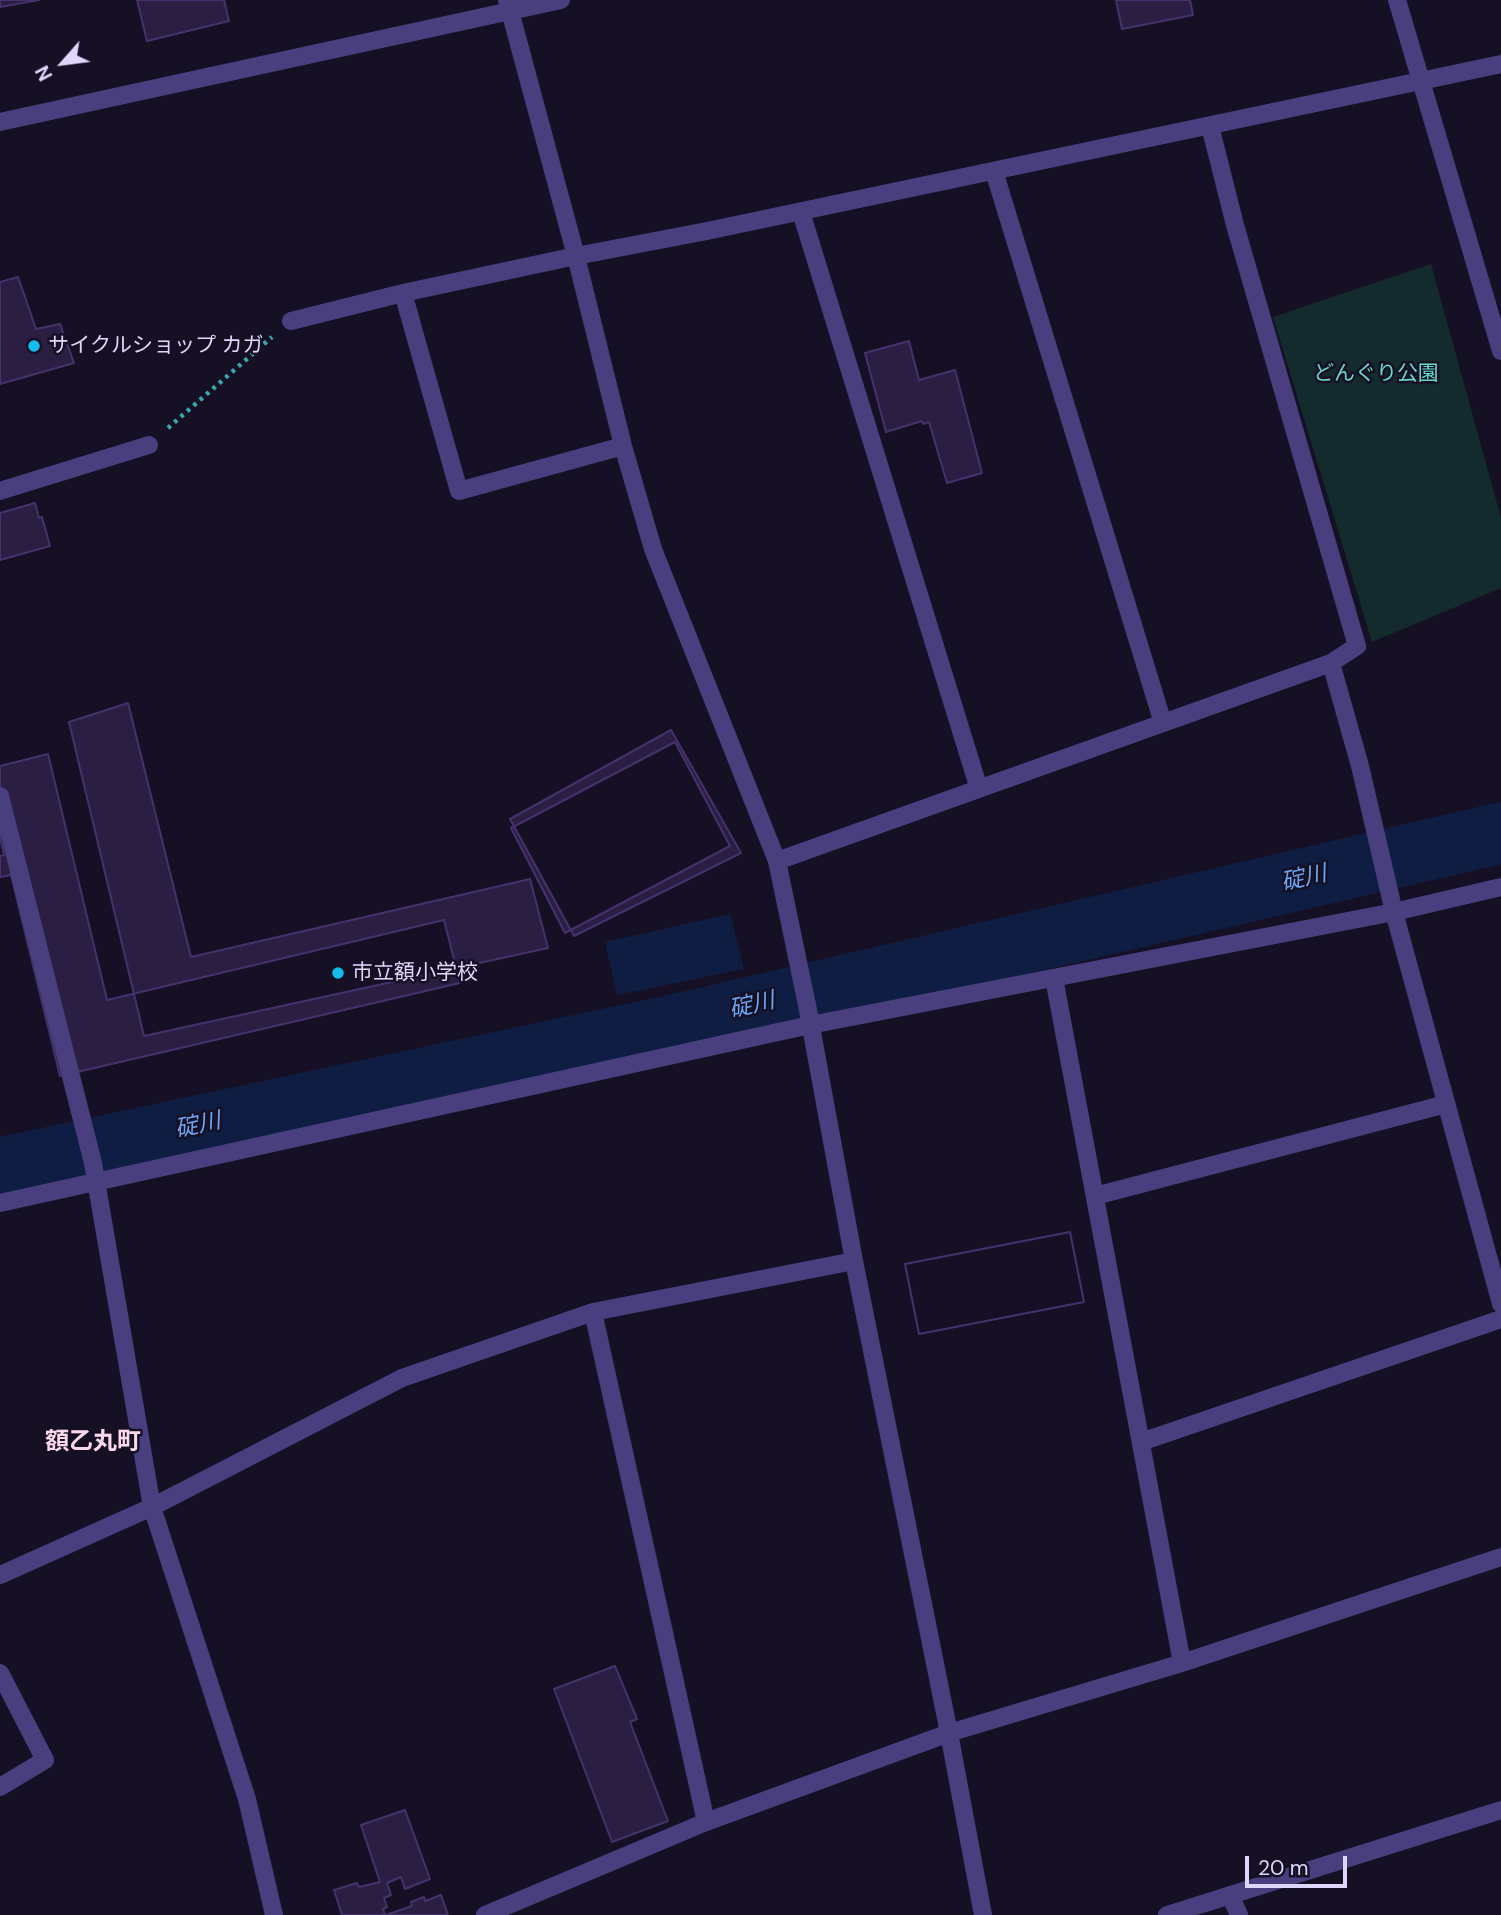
<!DOCTYPE html>
<meta charset="utf-8">
<style>
body{margin:0}
#map{position:relative;width:1501px;height:1915px;overflow:hidden;background:#161024;font-family:"DM Sans",sans-serif}
canvas{display:block}
.north{position:absolute;left:28px;top:28px;width:70px;height:70px;-webkit-text-stroke:5px #161024;paint-order:stroke;rotate:242deg;font-size:19px;font-weight:700;line-height:28px;text-align:center;color:#dfd6fc}
.north::after{content:'';display:block;margin:auto;width:24px;height:32px;background:#dfd6fc;clip-path:polygon(50% 0,100% 100%,50% 72%,0 100%)}
.scale{position:absolute;left:1245px;top:1856px;width:102px;height:32px;box-sizing:border-box;border:4px solid #dfd6fc;border-top:0;padding-left:9px;font-size:21px;line-height:24px;white-space:nowrap;color:#dfd6fc;-webkit-text-stroke:5px #161024;paint-order:stroke}
</style>
<div id="map">
<canvas width="1501" height="1915"></canvas>
<div class="north">N</div>
<div class="scale">20 m</div>
</div>
<script>
const g = document.querySelector('canvas').getContext('2d');
g.lineJoin = 'round';
function paint(path, color) { g.fillStyle = color; g.fill(path, 'evenodd'); }
const toPath = rows => new Path2D(rows.map(r => 'M' + r).join(''));
function stroke(path, color, width, dash) { g.strokeStyle = color; g.lineWidth = width; g.lineCap = dash ? 'butt' : 'round'; g.setLineDash(dash || []); g.stroke(path); }
function drawText(font, color, halo, rows, align = 'center') {
  g.font = font + ' "DM Sans","Noto Sans JP",sans-serif'; g.lineWidth = 5; g.setLineDash([]); g.textBaseline = 'middle'; g.strokeStyle = halo; g.fillStyle = color; for (const [text, x, y, turn = 0] of rows) {
    g.save(); g.translate(x, y); g.rotate((+turn || 0) * Math.PI / 180); g.textAlign = isNaN(turn) ? turn : align; if (halo) g.strokeText(text, 0, 0); g.fillText(text, 0, 0); g.restore();
  }
}
paint(toPath([
 [1431,264,1501,518,1501,588,1372,642,1273,317]
]), '#142b2d');
paint(toPath([
 [730,914,744,969,617,995,605,942]
]), '#101d43');
stroke(toPath([
 [0,1168,673,1025,1501,833]
]), '#101d43', 61);
const building = toPath([
 [0,0,39,0,0,7,0,0],
 [137,0,224,0,229,21,147,41,137,0],
 [1116,0,1190,0,1193,15,1122,29,1116,0],
 [18,277,36,329,60,324,74,363,0,384,0,282,18,277],
 [909,341,919,380,955,370,982,473,947,483,929,422,923,424,922,421,886,432,865,353,909,341],
 [35,503,39,518,42,517,50,546,0,560,0,513,35,503],
 [128,703,191,957,530,879,548,948,144,1036,69,722,128,703],
 [671,730,741,853,574,936,510,819,671,730],
 [675,742,730,846,565,933,511,828,675,742],
 [48,754,107,1000,444,920,460,983,60,1076,11,875,0,877,0,856,4,855,0,838,0,766,48,754],
 [1070,1232,1084,1302,919,1334,905,1264,1070,1232],
 [1070,1232,1084,1302,919,1334,905,1264,1070,1232],
 [615,1666,637,1719,630,1722,668,1821,612,1842,554,1689,615,1666],
 [405,1810,430,1879,405,1889,401,1877,387,1883,391,1895,384,1898,387,1907,383,1909,385,1915,342,1915,334,1890,357,1883,359,1887,380,1882,361,1825,405,1810],
 [441,1895,448,1915,386,1915,412,1906,411,1902,424,1897,425,1901,441,1895]
]);
paint(building, '#2a1e43');
stroke(building, '#45326d', 2);
stroke(toPath([
 [168,428,272,337]
]), '#39a7ae', 4.5, [3.5, 5]);
stroke(toPath([
 [507,0,576,256,623,446,653,549,777,861,807,1005,854,1261,949,1733,983,1915],
 [1397,0,1501,351],
 [0,122,561,0],
 [1210,126,1235,225,1357,646,1331,663,1360,766,1394,912,1501,1304],
 [994,171,1163,723],
 [801,212,979,789],
 [403,293,459,491,623,446],
 [291,321,403,293,576,256,707,231,1501,64],
 [0,491,149,445],
 [0,796,93,1163,152,1507,402,1378,593,1312,854,1261],
 [777,861,1331,663],
 [1054,978,1182,1663],
 [1095,1196,1446,1104],
 [0,1203,810,1025,1394,912,1501,887],
 [1141,1442,1501,1319],
 [0,1575,152,1507,247,1799,274,1915],
 [0,1673,45,1760,0,1787],
 [706,1822,949,1733,1182,1663,1501,1557],
 [1230,1895,1239,1915],
 [485,1915,706,1822,593,1312],
 [1167,1915,1501,1810]
]), '#493f7f', 18);
for (const [x, y, r, color] of [
 [34,346,7,"#12bdec"],
 [338,973,7,"#12bdec"]
]) { const dot = new Path2D(); dot.arc(x, y, r, 0, 2 * Math.PI); g.fillStyle = color; g.fill(dot); stroke(dot, '#161024', 2.5); }
drawText('21px', '#dfd6fc', '#161024', [
 ["サイクルショップ カガ",48,346],
 ["市立額小学校",352,973]
], 'left');
drawText('21px', '#68d7c8', '#161024', [
 ["どんぐり公園",1376,374]
]);
drawText('italic 23px', '#6da5f4', '#161024', [
 ["碇川",1304,879,-13],
 ["碇川",752,1006,-13],
 ["碇川",198,1126,-12]
]);
drawText('bold 24px', '#fcd8eb', '#161024', [
 ["額乙丸町",93,1443]
]);
</script>
